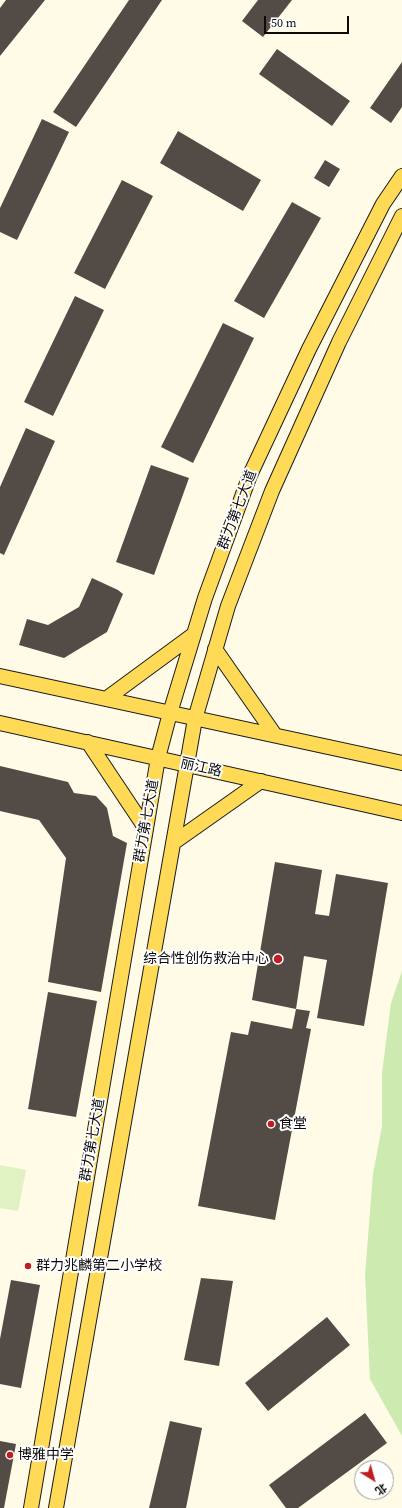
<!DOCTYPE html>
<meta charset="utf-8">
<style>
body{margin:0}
#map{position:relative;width:402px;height:1508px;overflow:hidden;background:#fffbe7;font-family:"Source Serif 4","Noto Sans SC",serif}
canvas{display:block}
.north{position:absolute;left:354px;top:1460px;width:40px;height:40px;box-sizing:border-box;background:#fff;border:1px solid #9d9d9d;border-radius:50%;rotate:143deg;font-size:11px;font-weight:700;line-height:16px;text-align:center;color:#0a0a0a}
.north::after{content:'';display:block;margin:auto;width:14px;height:18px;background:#bf1d21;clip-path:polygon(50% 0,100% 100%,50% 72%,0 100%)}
.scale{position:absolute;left:264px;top:16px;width:85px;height:18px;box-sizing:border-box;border:2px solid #0a0a0a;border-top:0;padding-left:5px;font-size:12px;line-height:14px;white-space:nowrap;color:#0a0a0a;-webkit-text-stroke:3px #fff;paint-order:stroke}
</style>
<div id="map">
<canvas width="402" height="1508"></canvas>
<div class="north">北</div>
<div class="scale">50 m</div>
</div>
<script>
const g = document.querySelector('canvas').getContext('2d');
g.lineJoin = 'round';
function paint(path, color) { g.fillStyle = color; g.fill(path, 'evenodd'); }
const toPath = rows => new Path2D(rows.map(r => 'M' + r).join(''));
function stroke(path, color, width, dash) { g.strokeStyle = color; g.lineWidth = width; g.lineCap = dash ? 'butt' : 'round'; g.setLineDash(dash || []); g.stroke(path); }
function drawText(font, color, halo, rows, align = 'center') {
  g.font = font + ' "Source Serif 4","Noto Sans SC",serif'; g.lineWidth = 4; g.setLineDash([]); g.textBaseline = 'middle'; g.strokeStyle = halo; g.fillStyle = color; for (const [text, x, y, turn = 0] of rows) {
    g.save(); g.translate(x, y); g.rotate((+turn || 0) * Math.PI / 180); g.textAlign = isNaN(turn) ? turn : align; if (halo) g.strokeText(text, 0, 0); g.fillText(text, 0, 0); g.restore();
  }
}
paint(toPath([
 [402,971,402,1436,370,1379,365,1275,373,1174,382,1126,382,1073,391,1003]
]), '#cdeab0');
paint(toPath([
 [0,1165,26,1170,18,1211,0,1208]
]), '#e0f1c2');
paint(toPath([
 [6,0,45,0,0,56,0,8],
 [129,0,162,0,76,127,53,112],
 [258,0,292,0,263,37,242,21],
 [277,49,350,101,332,126,259,74],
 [402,62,402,107,391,123,370,108],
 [42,119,69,132,17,240,0,232,0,208],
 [178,131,261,180,243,211,160,163],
 [325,160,340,169,329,187,314,178],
 [122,180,153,196,105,289,74,273],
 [292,202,321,218,264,318,234,301],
 [75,296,104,310,53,416,24,402],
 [223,323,254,338,193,463,161,447],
 [26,428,55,441,4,555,0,553,0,487],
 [151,465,189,478,154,575,116,562],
 [92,578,118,590,123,594,107,632,64,658,19,645,27,619,48,625,79,607],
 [0,766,68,782,74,793,96,796,107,808,113,836,127,843,101,992,48,982,66,858,39,820,0,811],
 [275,862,322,870,315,914,329,916,336,874,388,883,364,1026,317,1018,327,960,304,956,296,1009,252,1000],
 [48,992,97,1001,76,1117,28,1109],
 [296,1009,310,1011,306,1028,311,1029,275,1220,198,1206,231,1032,248,1035,251,1021,292,1029],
 [201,1278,233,1281,219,1366,184,1360],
 [11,1280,40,1285,21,1388,0,1384,0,1339],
 [327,1317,350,1345,268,1411,245,1383],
 [365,1413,387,1443,298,1508,286,1508,269,1485],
 [170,1421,202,1428,186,1508,149,1508],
 [0,1441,16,1444,4,1508,0,1508]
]), '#534b46');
const major = toPath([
 [215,649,275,735],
 [0,676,402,763],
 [106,699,193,635],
 [0,723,402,813],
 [88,742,146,829],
 [173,843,261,781],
 [31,1508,158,758,170,713,205,598,250,475,309,349,383,204,402,176],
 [56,1508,195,719,228,606,272,491,339,342,402,216]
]);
stroke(major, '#1b1b1b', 16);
stroke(major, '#ffda57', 14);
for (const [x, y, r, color] of [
 [278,959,5,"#bf1d21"],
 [271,1124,4,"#bf1d21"],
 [28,1266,4,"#bf1d21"],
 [10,1455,4,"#bf1d21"]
]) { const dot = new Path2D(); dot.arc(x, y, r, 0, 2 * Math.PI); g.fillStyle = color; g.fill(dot); stroke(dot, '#fff', 1.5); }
drawText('14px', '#0a0a0a', '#fff', [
 ["群力第七大道",238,510,-69],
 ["丽江路",201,768,13],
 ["群力第七大道",147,821,-80],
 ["群力第七大道",93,1140,-80]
]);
drawText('14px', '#0a0a0a', '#fff', [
 ["综合性创伤救治中心",269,959,"right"],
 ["食堂",279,1124],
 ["群力兆麟第二小学校",36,1266],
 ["博雅中学",18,1455]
], 'left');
</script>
